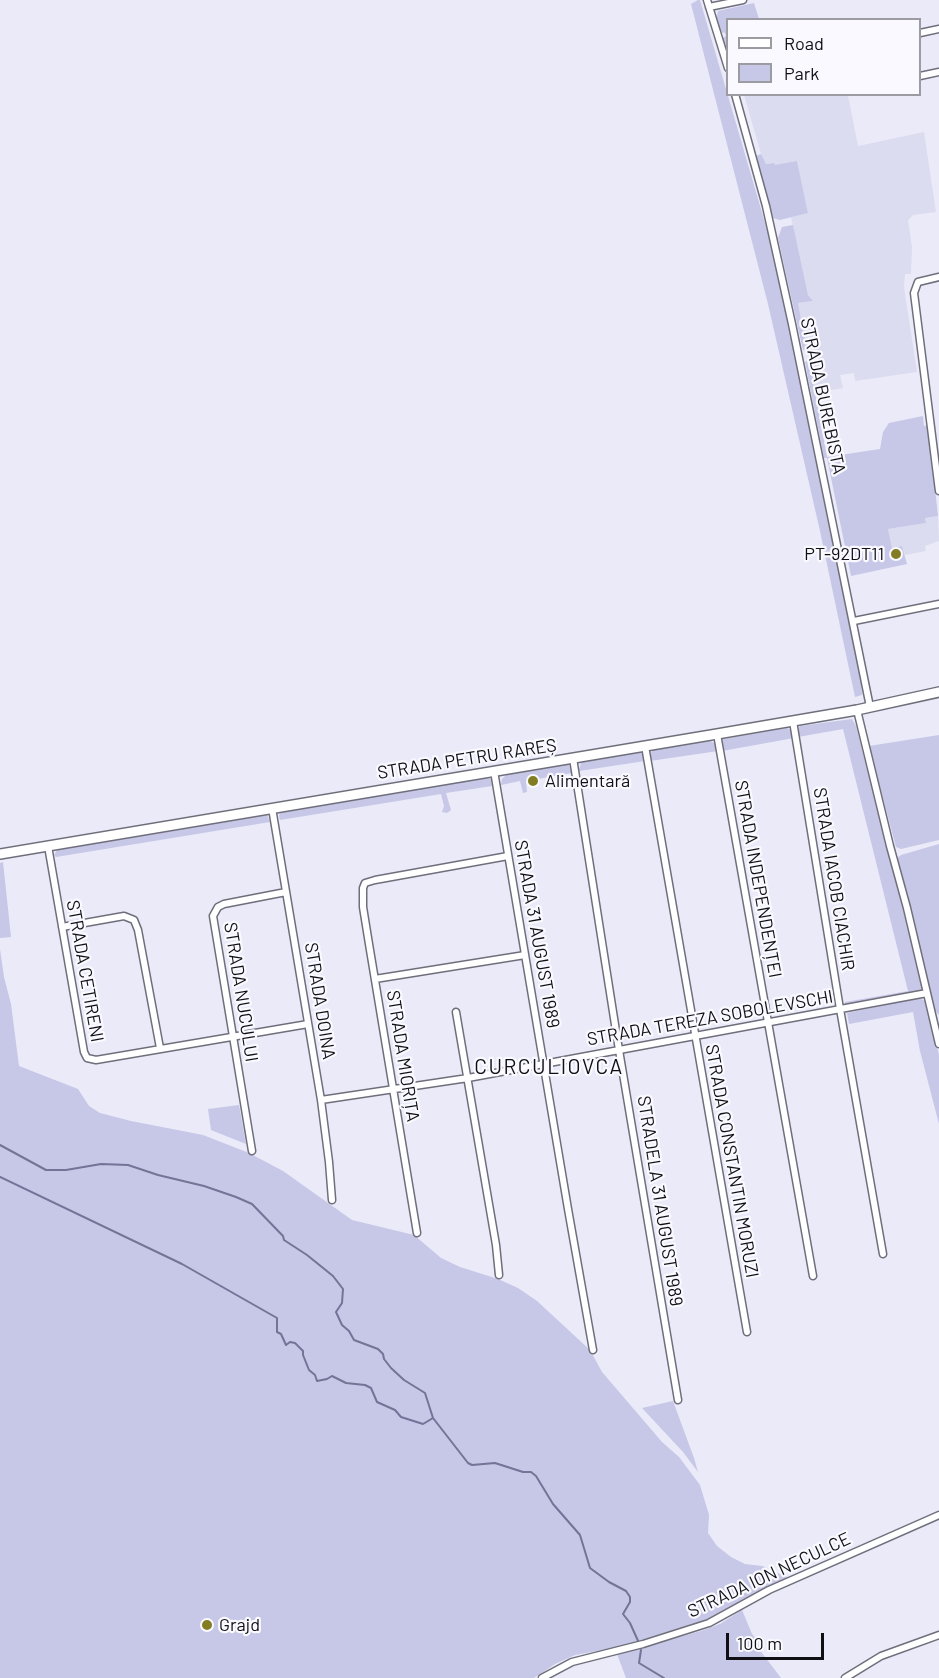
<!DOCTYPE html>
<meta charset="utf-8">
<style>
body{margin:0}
#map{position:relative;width:939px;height:1678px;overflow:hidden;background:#eaeaf9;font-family:Barlow,sans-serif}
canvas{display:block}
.legend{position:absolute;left:726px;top:18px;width:195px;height:78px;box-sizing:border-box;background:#f9f9ff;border:2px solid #9b9ba1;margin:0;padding:8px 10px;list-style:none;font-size:18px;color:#0f0f14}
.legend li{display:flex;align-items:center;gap:12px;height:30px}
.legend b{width:30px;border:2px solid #9b9ba1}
.scale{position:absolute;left:726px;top:1633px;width:98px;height:27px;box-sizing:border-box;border:3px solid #0f0f14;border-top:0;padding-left:8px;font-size:18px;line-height:21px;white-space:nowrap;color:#0f0f14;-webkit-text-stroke:4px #f9f9ff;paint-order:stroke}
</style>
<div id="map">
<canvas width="939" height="1678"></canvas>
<ul class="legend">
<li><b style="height:8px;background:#fff"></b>Road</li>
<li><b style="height:16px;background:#c7c7e7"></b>Park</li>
</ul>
<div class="scale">100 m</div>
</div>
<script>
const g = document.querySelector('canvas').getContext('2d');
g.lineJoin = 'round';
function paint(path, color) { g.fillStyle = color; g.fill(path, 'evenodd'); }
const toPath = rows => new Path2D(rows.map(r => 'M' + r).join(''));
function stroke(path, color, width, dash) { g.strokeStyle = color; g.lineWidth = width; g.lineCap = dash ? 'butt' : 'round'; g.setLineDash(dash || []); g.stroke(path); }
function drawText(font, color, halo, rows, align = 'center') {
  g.font = font + ' Barlow,sans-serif'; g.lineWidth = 4.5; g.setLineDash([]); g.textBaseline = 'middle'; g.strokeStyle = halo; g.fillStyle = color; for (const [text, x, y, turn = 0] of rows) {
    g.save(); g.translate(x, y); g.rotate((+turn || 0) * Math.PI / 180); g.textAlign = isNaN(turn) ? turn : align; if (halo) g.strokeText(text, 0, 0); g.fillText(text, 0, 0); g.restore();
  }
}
paint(toPath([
 [744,95,848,95,858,146,924,132,936,212,913,215,908,220,912,247,911,274,905,274,904,287,917,372,855,381,854,373,840,375,843,388,815,393,798,303,813,301,808,295,791,217,808,213,797,162,774,166,773,163,764,164],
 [938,516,939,541,925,546,926,551,905,555,902,546,892,548,888,529,926,523,925,518]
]), '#dcdcf0');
paint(toPath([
 [698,0,700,0,770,240,860,664,862,695,855,697,820,531,768,304,691,4],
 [754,3,759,19,728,20,727,59,721,39,726,36,725,33,720,32,716,21,718,11],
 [761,154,766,164,774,163,775,165,797,161,808,213,780,220,773,218,756,156],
 [793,225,808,295,813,301,798,303,807,351,803,350,778,238,782,227],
 [809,360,827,457,880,449,883,432,889,423,923,416,924,426,928,425,938,516,925,518,926,523,888,529,892,548,902,546,907,564,851,576,827,458,824,458,805,362],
 [852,719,856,726,923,988,921,992,845,1006,845,1002,908,991,843,729,798,737,797,730,800,726],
 [787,728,793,731,794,738,722,751,720,743,724,739],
 [939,735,939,840,901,849,896,847,869,746],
 [710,741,717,744,718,751,650,761,649,755,653,750],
 [640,752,645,756,645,761,579,771,581,762],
 [569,764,572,773,526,781,527,792,523,793,520,781,501,785,502,779,507,774],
 [486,778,491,779,492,786,446,793,451,810,447,813,442,812,444,806,441,794,280,820,279,816,280,812],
 [267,815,270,822,56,857,54,855,57,850],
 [939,844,939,1015,935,1011,897,858,901,855],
 [3,862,11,937,0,938,0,863],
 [0,949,4,977,11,1004,19,1066,78,1089,89,1106,100,1113,131,1121,203,1135,249,1153,283,1171,352,1220,414,1235,441,1258,460,1267,498,1279,518,1288,537,1301,590,1350,602,1372,662,1442,679,1457,700,1485,709,1515,708,1533,717,1546,731,1557,745,1564,762,1566,789,1578,707,1620,618,1647,575,1655,555,1664,534,1678,0,1678],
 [918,998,926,1001,939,1055,939,1124,920,1051,913,1012,849,1024,847,1013],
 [239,1105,246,1144,211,1130,208,1109],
 [673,1401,694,1458,698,1472,683,1452,642,1408],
 [742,1610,752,1634,758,1641,759,1649,781,1678,626,1678,617,1654,701,1631,720,1624]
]), '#c7c7e7');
stroke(toPath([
 [0,1145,46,1170,66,1170,101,1164,128,1165,158,1175,204,1186,236,1197,252,1204,283,1236,284,1240,307,1255,333,1276,343,1289,342,1303,336,1312,342,1325,349,1331,354,1340,378,1349,383,1354,384,1359,391,1368,404,1380,425,1393,433,1418,468,1463,472,1465,495,1463,523,1472,531,1472,536,1476,553,1504,580,1535,590,1568,609,1582,626,1591,630,1597,630,1602,623,1614,630,1623,639,1643],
 [0,1177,182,1264,277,1318,277,1332,281,1334,286,1345,290,1342,295,1343,303,1351,303,1355,309,1370,315,1375,317,1381,327,1379,332,1376,346,1383,365,1385,371,1388,377,1402,395,1410,401,1417,423,1424,433,1418],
 [641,1650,639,1663,664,1678]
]), '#747398', 2);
const street = toPath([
 [707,0,728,68],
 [709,7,743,0],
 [920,33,939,29],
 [920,76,939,72],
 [735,94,766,206,792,324,870,707],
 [939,277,918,282,914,293,939,491],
 [854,621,939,604],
 [857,710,890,846,907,908,939,1044],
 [793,721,840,1009,883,1254],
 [717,734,813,1276],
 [645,746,747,1332],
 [573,758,619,1050,678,1400],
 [494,771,568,1209,593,1350],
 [272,808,321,1100,329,1162,332,1200],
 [48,846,84,1052,87,1058,96,1060,308,1024],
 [62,927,124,916,134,920,138,930,160,1048],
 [375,979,525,955],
 [456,1012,496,1245,499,1275],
 [321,1100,468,1078,927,993],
 [252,1151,213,916,218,907,224,904,286,892],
 [417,1233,369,944,363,907,363,888,365,883,375,880,508,856],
 [542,1678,572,1662,643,1644,709,1623,769,1590,939,1515],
 [845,1678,881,1656,939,1635]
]);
const secondary = toPath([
 [0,854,717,734,857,710,939,692]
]);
stroke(street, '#6f6f7c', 9);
stroke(secondary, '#6f6f7c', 12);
stroke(street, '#fff', 6);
stroke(secondary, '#fff', 9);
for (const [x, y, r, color] of [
 [896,554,6,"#827d23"],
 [533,781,6,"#827d23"],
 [207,1625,6,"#827d23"]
]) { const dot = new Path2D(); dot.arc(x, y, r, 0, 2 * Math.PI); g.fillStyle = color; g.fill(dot); stroke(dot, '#f9f9ff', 2); }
drawText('18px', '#0f0f14', '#f9f9ff', [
 ["STRADA BUREBISTA",823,396,78],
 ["STRADA PETRU RAREȘ",467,759,-9],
 ["STRADA INDEPENDENȚEI",758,879,80],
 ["STRADA IACOB CIACHIR",834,879,81],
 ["STRADA 31 AUGUST 1989",537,934,80],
 ["STRADA CETIRENI",85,971,80],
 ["STRADA NUCULUI",241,992,81],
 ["STRADA DOINA",320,1001,81],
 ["STRADA TEREZA SOBOLEVSCHI",710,1018,-10],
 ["STRADA MIORIȚA",403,1056,81],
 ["STRADA CONSTANTIN MORUZI",732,1161,80],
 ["STRADELA 31 AUGUST 1989",660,1201,81],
 ["STRADA ION NECULCE",769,1575,-25]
]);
drawText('18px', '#0f0f14', '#f9f9ff', [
 ["PT-92DT11",884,554,"right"],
 ["Alimentară",545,781],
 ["Grajd",219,1625]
], 'left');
g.letterSpacing = '1.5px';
drawText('21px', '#0f0f14', '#f9f9ff', [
 ["CURCULIOVCA",549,1067]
]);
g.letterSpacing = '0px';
</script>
